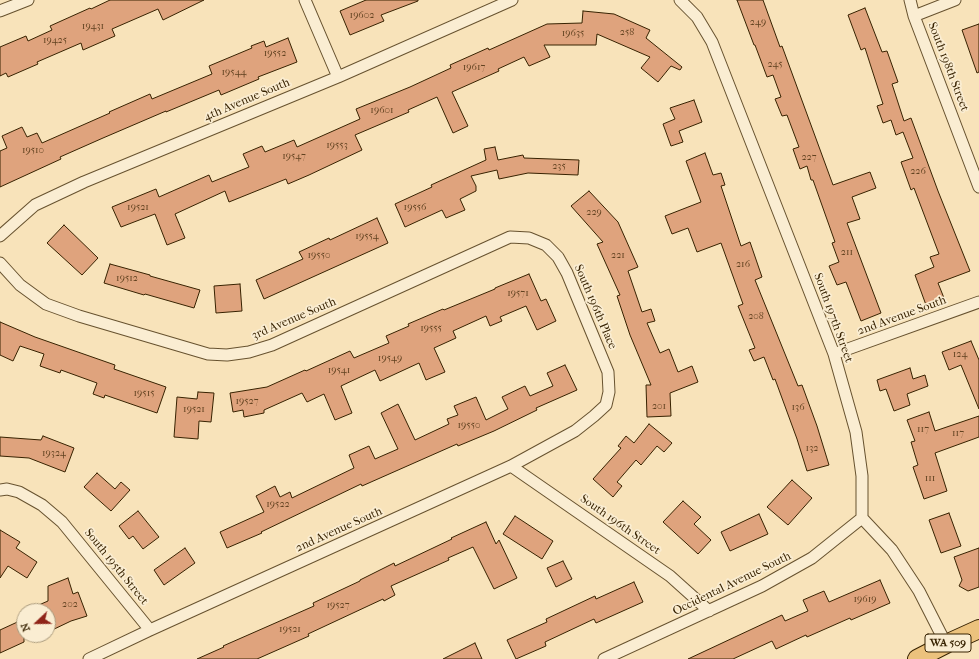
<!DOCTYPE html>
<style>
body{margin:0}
#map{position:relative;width:979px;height:659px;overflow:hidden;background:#f8e3ba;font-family:"IM FELL French Canon",serif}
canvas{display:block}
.north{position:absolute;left:16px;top:603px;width:40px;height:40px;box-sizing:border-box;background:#faedd2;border:1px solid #ac9c7e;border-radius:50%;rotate:248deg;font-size:11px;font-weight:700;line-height:16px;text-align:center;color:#372201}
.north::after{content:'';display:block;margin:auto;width:14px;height:18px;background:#8f2418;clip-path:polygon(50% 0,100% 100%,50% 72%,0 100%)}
</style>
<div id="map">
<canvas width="979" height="659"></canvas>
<div class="north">N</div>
</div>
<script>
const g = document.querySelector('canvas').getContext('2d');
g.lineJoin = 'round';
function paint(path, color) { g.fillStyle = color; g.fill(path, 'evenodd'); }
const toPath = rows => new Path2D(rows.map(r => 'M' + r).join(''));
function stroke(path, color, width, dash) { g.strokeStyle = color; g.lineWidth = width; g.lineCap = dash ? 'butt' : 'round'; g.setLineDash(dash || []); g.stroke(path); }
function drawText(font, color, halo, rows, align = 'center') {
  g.font = font + ' "IM FELL French Canon",serif'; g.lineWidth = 3.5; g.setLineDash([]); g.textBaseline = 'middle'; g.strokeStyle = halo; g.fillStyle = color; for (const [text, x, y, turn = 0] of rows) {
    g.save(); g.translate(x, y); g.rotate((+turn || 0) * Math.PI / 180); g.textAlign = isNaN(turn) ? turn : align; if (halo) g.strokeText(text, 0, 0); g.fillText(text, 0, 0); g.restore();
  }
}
const building = toPath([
 [110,0,204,0,163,20,158,9,112,29,115,36,83,50,81,43,37,62,38,64,8,77,6,73,0,76,0,47,26,36,28,41,52,30,50,26,90,8,91,9,110,0],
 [366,0,418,0,418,1,381,15,384,21,350,35,340,11,366,0],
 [737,0,763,0,780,47,782,46,833,185,870,172,876,188,852,197,860,219,847,223,881,313,861,321,846,282,837,285,829,266,839,262,832,243,835,242,813,180,811,180,807,166,800,169,793,149,799,147,787,115,782,116,775,99,781,97,773,75,767,77,755,45,754,45,737,0],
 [865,8,882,52,887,51,898,82,892,84,904,121,911,118,938,191,970,271,938,283,944,298,926,305,915,275,934,267,930,257,939,254,914,188,911,190,901,162,913,158,903,132,896,135,891,120,883,123,877,106,883,104,865,48,861,50,848,15,865,8],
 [583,11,614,14,650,30,646,38,682,67,680,70,671,66,658,82,641,68,650,57,597,34,596,45,544,45,550,57,529,66,524,57,498,69,499,71,452,92,468,126,453,133,437,97,408,110,409,112,355,135,362,150,309,175,288,184,286,179,229,202,225,191,175,214,185,238,167,245,155,214,121,227,112,207,156,189,159,197,209,175,212,182,249,167,243,154,262,146,265,152,294,140,297,147,360,119,356,109,410,87,451,68,450,65,488,48,489,50,547,24,582,23,583,11],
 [979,24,979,72,977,73,962,30,979,24],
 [288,38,297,62,258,77,259,79,221,95,219,90,166,112,166,111,103,138,60,157,61,159,0,187,0,151,7,148,2,136,22,127,27,137,37,133,42,143,110,113,109,112,150,94,152,99,212,74,209,66,252,48,251,46,264,41,266,47,288,38],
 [694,100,702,122,679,131,683,142,671,146,663,124,675,119,670,108,694,100],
 [495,147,498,160,523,155,524,158,579,160,578,175,528,173,499,179,497,170,471,176,476,186,476,191,460,199,465,210,446,218,442,210,405,227,395,204,432,187,431,185,486,160,484,149,495,147],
 [705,153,713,175,721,173,725,185,721,186,741,246,750,242,762,277,755,280,798,386,802,385,817,426,829,465,807,471,797,439,775,379,773,380,764,357,754,361,749,350,755,348,738,306,743,304,721,243,697,252,688,228,672,234,665,216,701,202,686,161,705,153],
 [589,191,618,222,638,267,628,271,642,312,651,309,655,321,647,323,660,353,669,349,678,372,692,366,698,382,670,393,671,416,647,417,646,385,651,385,630,335,617,296,620,295,597,244,603,242,571,206,589,191],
 [377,218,388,243,264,299,256,280,303,259,299,252,329,238,330,240,377,218],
 [64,225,98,258,82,275,47,243,64,225],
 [110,264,150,275,150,276,200,290,194,308,145,294,144,295,104,283,110,264],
 [529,274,541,301,546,299,556,321,537,330,526,306,500,317,502,321,490,326,486,316,453,331,456,338,434,348,445,372,426,380,419,363,380,381,375,370,341,386,352,413,335,420,324,394,307,402,302,393,264,410,264,413,244,417,243,410,233,412,230,393,267,387,305,370,306,371,350,351,354,358,389,343,386,336,409,326,408,324,443,309,444,310,495,289,495,288,529,274],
 [240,284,242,311,216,313,214,286,240,284],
 [0,322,35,337,115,365,114,369,166,387,157,413,105,395,104,398,93,394,97,383,61,370,60,373,40,366,44,354,20,346,13,361,0,355,0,322],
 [971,341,979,360,979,409,961,365,949,370,942,352,971,341],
 [565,365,577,390,536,408,537,410,494,431,458,446,457,444,362,486,361,484,261,532,262,533,227,548,220,532,264,512,256,496,275,486,280,497,290,492,292,498,354,468,349,455,369,446,375,459,398,449,381,413,398,404,415,440,449,424,447,419,458,415,454,406,476,397,486,420,508,409,502,397,525,386,530,396,553,386,547,373,565,365],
 [910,368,913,379,925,375,928,386,907,394,910,405,894,411,886,389,880,391,877,380,910,368],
 [198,392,214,393,211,422,199,421,198,439,174,437,177,397,197,399,198,392],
 [929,412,935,431,979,416,979,437,935,453,947,491,924,499,913,467,918,465,911,442,915,441,907,420,929,412],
 [649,424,672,443,664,452,657,446,641,465,636,460,617,482,622,486,613,497,593,479,621,448,618,446,626,436,634,443,649,424],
 [43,436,74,448,65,472,29,458,0,456,0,437,41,440,43,436],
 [97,473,115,489,121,482,130,490,111,511,84,487,97,473],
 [792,480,812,498,788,525,767,507,792,480],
 [683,501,701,517,694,524,711,540,698,554,663,522,683,501],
 [138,511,159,537,143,549,133,536,129,539,119,526,138,511],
 [949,513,961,546,941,553,929,520,949,513],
 [759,514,768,534,730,551,721,532,759,514],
 [515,516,553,541,542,559,503,534,515,516],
 [486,522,496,544,499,540,517,578,494,589,473,547,448,558,449,560,391,586,395,595,384,601,383,599,308,634,309,636,257,659,197,659,224,647,223,646,314,606,313,603,360,581,360,580,394,563,395,566,452,539,451,538,486,522],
 [0,530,20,542,16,548,37,562,27,578,8,566,0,578,0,530],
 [185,548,195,563,164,585,154,570,185,548],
 [979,548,979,587,968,591,959,586,962,580,954,557,979,548],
 [563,561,572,579,556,587,547,568,563,561],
 [68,578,73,594,78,592,87,616,71,621,48,632,48,611,25,611,48,601,48,586,68,578],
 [880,580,890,603,851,620,850,618,807,637,806,635,776,649,772,641,733,659,688,659,782,615,785,621,808,611,803,600,824,591,829,602,880,580],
 [634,582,643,602,596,623,594,619,545,642,546,646,516,659,507,640,547,622,546,619,595,596,596,599,634,582],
 [24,619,24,642,0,653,0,630,24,619],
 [475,643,482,659,443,659,475,643]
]);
paint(building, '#dfa37d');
stroke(building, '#372201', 1);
const minor = toPath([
 [305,0,338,77],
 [680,0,697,17,712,42,834,354,856,432,862,476,862,518,892,550,919,591,946,644],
 [910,0,914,16,979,187],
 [0,11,28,0],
 [914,16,955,0],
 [0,236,35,205,84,182,338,77,512,0],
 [0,263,20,285,46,304,79,316,208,354,227,355,249,352,272,345,510,237,529,238,546,245,558,257,567,273,608,372,609,392,606,405,594,416,575,431,511,466,150,630,89,659],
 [834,354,979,302],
 [511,466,670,576,709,611],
 [0,490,7,489,19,492,42,505,62,522,150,630],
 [604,659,762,586,812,558,862,518]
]);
const primary = toPath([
 [917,659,946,644,979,629]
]);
stroke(minor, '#67522f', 13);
stroke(primary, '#372201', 20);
stroke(minor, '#faedd2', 11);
stroke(primary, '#ecc27d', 18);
drawText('10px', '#614220', null, [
 ["19602",362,16],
 ["249",758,23],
 ["19431",93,27],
 ["258",627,33],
 ["19635",573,34],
 ["19425",55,41],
 ["19552",275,54],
 ["245",775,65],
 ["19617",474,68],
 ["19544",234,73],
 ["19601",382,111],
 ["19553",337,146],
 ["19510",33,151],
 ["19547",294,157],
 ["227",809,158],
 ["235",559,167],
 ["226",918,172],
 ["19521",138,208],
 ["19556",415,208],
 ["229",594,213],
 ["19554",367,237],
 ["211",847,253],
 ["19550",319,256],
 ["221",618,256],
 ["216",743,265],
 ["19512",127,279],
 ["19571",518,294],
 ["208",756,317],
 ["19555",431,329],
 ["124",960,355],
 ["19549",390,359],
 ["19541",339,371],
 ["19515",144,394],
 ["19527",247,402],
 ["201",659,407],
 ["136",798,408],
 ["19521",194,410],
 ["19550",469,426],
 ["117",923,430],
 ["117",958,434],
 ["132",812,449],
 ["19324",54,454],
 ["111",930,479],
 ["19522",278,505],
 ["19619",865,600],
 ["202",70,605],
 ["19527",338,606],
 ["19521",290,630]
]);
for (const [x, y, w] of [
 [948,643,46]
]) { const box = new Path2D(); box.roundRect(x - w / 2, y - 9, w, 18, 3); g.fillStyle = '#faedd2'; g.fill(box); stroke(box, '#372201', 1); }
drawText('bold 11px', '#372201', null, [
 ["WA 509",948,643]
]);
drawText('12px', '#372201', '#faedd2', [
 ["South 198th Street",948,67,69],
 ["4th Avenue South",247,100,-23],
 ["South 196th Place",595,307,67],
 ["2nd Avenue South",902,316,-20],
 ["South 197th Street",833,318,70],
 ["3rd Avenue South",294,319,-23],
 ["South 196th Street",620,525,35],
 ["2nd Avenue South",339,530,-24],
 ["South 195th Street",116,567,51],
 ["Occidental Avenue South",732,584,-26]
]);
</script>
